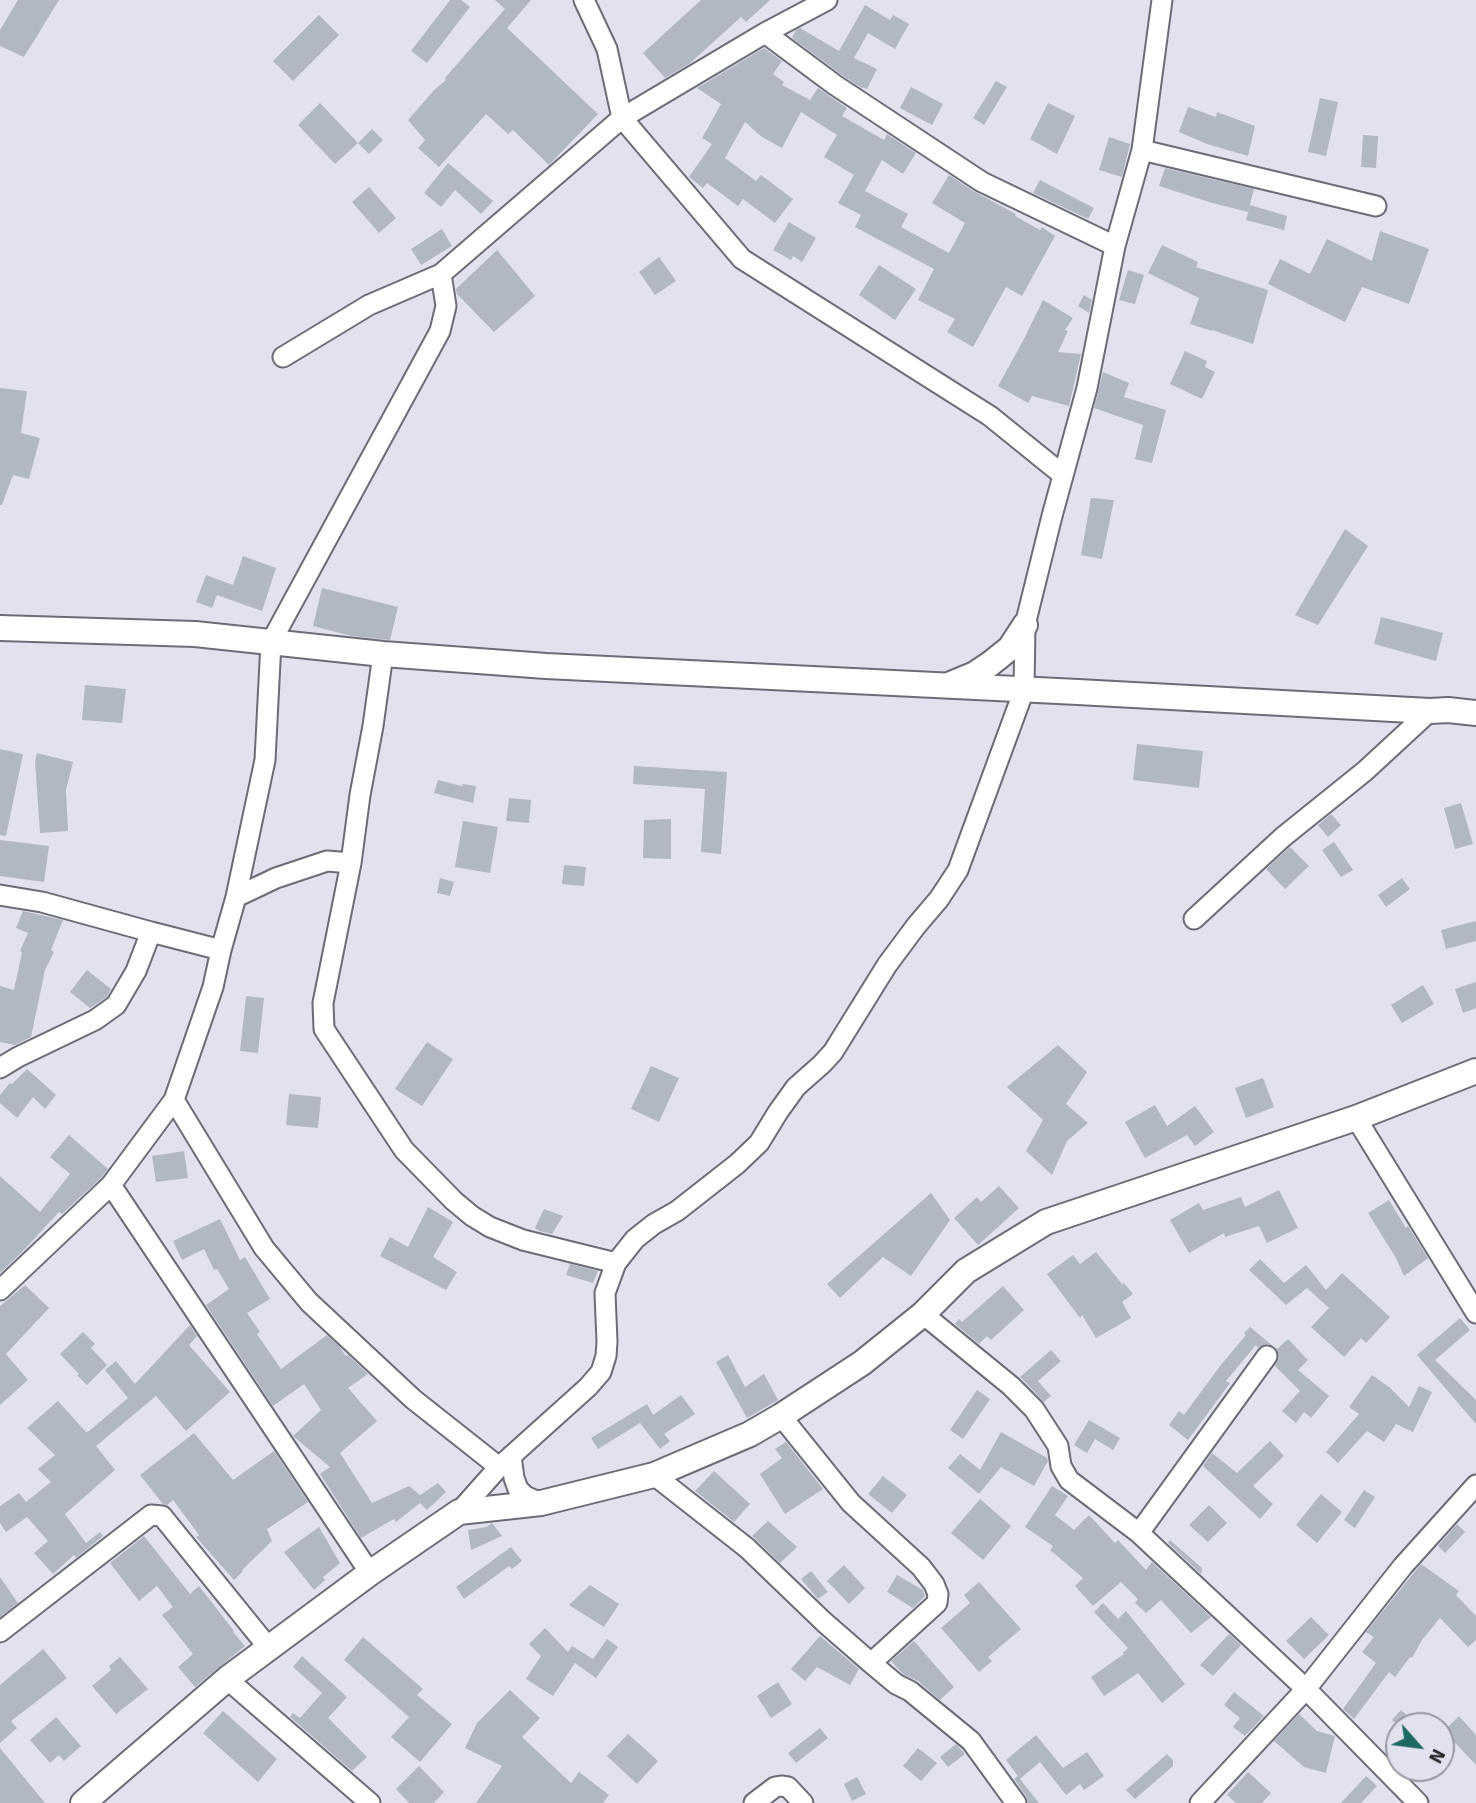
<!DOCTYPE html>
<style>
body{margin:0}
#map{position:relative;width:1476px;height:1803px;overflow:hidden;background:#e1e2ee;font-family:Signika,sans-serif}
canvas{display:block}
.north{position:absolute;left:1385px;top:1712px;width:70px;height:70px;box-sizing:border-box;background:#e1e2ee;border:2px solid #9797a0;border-radius:50%;rotate:118deg;font-size:19px;font-weight:700;line-height:28px;text-align:center;color:#27272c}
.north::after{content:'';display:block;margin:auto;width:24px;height:32px;background:#1d6862;clip-path:polygon(50% 0,100% 100%,50% 72%,0 100%)}
</style>
<div id="map">
<canvas width="1476" height="1803"></canvas>
<div class="north">N</div>
</div>
<script>
const g = document.querySelector('canvas').getContext('2d');
g.lineJoin = 'round';
function paint(path, color) { g.fillStyle = color; g.fill(path, 'evenodd'); }
const toPath = rows => new Path2D(rows.map(r => 'M' + r).join(''));
function stroke(path, color, width, dash) { g.strokeStyle = color; g.lineWidth = width; g.lineCap = dash ? 'butt' : 'round'; g.setLineDash(dash || []); g.stroke(path); }
paint(toPath([
 [18,0,59,0,24,57,0,46,0,30],
 [450,0,461,0,470,7,427,63,411,51],
 [495,0,531,0,507,28,598,114,549,165,513,130,508,134,486,114,439,167,418,148,425,140,408,120,435,89,446,80,445,78,505,9],
 [701,0,770,0,746,22,741,17,689,64,665,78,643,53],
 [865,5,890,20,893,15,909,24,895,49,868,33,854,58,877,69,867,89,860,87,842,75,792,38,796,30,800,28,839,51],
 [319,15,339,35,293,81,273,61],
 [764,48,782,61,773,74,784,82,782,85,810,100,818,88,847,108,842,116,884,140,887,134,916,153,903,174,882,160,865,191,908,214,901,227,949,253,965,223,932,203,949,175,975,192,1016,214,1015,216,1040,230,1042,227,1055,236,1022,296,1006,287,973,347,947,332,955,319,918,300,934,269,855,227,861,215,838,203,854,175,824,157,837,135,801,112,782,148,762,137,745,122,725,158,756,181,761,175,793,199,775,223,743,199,738,206,707,183,703,188,689,177,712,144,702,138,721,104,697,88],
 [996,81,1007,87,984,125,973,118],
 [911,87,943,104,932,125,900,108],
 [1320,98,1338,102,1326,156,1308,152],
 [320,103,358,143,335,164,298,125],
 [1048,103,1075,116,1057,154,1030,139],
 [1188,107,1216,117,1217,112,1255,126,1248,156,1207,144,1179,132],
 [372,129,383,140,369,154,358,143],
 [1363,135,1378,136,1376,168,1361,167],
 [1109,137,1130,144,1122,177,1099,170],
 [448,163,493,201,481,214,455,190,441,207,424,193],
 [1165,168,1254,189,1248,212,1209,202,1159,186],
 [1040,180,1094,208,1088,219,1033,193],
 [369,187,396,218,379,233,352,202],
 [1250,205,1287,216,1284,230,1246,220],
 [789,222,816,238,802,262,793,256,791,260,773,250],
 [442,229,452,246,421,265,411,249],
 [1380,231,1429,249,1409,304,1362,287,1345,322,1268,284,1280,259,1310,274,1327,239,1372,261],
 [1162,245,1198,262,1196,267,1268,290,1253,344,1212,330,1212,331,1190,324,1199,298,1148,273],
 [497,250,535,296,494,332,457,294,456,289],
 [659,257,676,281,655,295,639,272],
 [879,265,916,289,895,320,859,295],
 [1128,270,1144,275,1135,304,1119,300],
 [1084,295,1092,300,1089,313,1078,306],
 [1043,300,1073,318,1065,330,1068,331,1058,352,1081,354,1069,406,1032,396,1028,403,998,386,1023,341],
 [1185,351,1207,361,1205,367,1215,372,1202,399,1170,384],
 [1103,372,1129,383,1124,397,1166,410,1152,463,1135,459,1143,425,1094,408],
 [0,388,27,391,21,433,40,438,29,479,13,475,2,505,0,505],
 [1091,498,1114,500,1102,559,1081,555],
 [1345,529,1368,546,1318,625,1295,615],
 [243,556,276,568,262,611,217,595,212,608,196,602,206,575,233,585],
 [322,588,398,607,390,640,351,636,313,626],
 [1381,617,1443,633,1436,661,1374,644],
 [85,685,126,689,122,723,82,720],
 [1137,744,1203,751,1199,788,1133,780],
 [0,749,23,754,6,836,0,835],
 [37,753,73,762,66,790,68,831,40,833,35,762],
 [634,766,727,772,721,854,701,852,705,789,633,784],
 [438,780,462,786,463,784,476,786,473,803,434,793],
 [509,798,531,800,529,823,506,821],
 [1461,803,1473,844,1455,849,1444,808],
 [1331,814,1341,825,1328,837,1318,825],
 [671,819,671,859,643,858,644,820],
 [463,821,498,827,490,873,455,867],
 [0,840,49,846,44,882,0,876],
 [1334,842,1353,870,1341,877,1322,850],
 [1290,847,1309,866,1285,889,1266,869],
 [564,865,586,867,584,886,562,884],
 [440,878,454,882,450,896,437,893],
 [1402,878,1410,889,1386,907,1378,895],
 [23,911,63,920,51,950,54,952,45,970,31,1037,15,1045,0,1042,0,986,14,990,22,952,20,951,28,933,16,928],
 [1476,921,1476,941,1446,949,1441,930],
 [87,970,111,989,107,997,90,1008,70,992],
 [1476,982,1476,1008,1463,1013,1455,989],
 [1423,985,1434,1004,1402,1023,1391,1005],
 [246,996,264,998,258,1053,240,1051],
 [427,1042,453,1059,422,1106,395,1089],
 [1058,1045,1087,1072,1066,1104,1088,1123,1067,1141,1052,1175,1026,1151,1043,1120,1007,1087],
 [651,1066,679,1078,659,1122,631,1109],
 [27,1069,56,1095,45,1109,33,1097,17,1118,0,1103,0,1095,10,1083,12,1084],
 [1263,1078,1274,1107,1246,1118,1235,1088],
 [289,1094,321,1097,318,1128,286,1125],
 [1155,1105,1167,1126,1195,1106,1214,1132,1195,1146,1187,1135,1145,1158,1125,1122],
 [69,1135,108,1169,102,1177,62,1214,59,1212,23,1251,0,1273,0,1176,40,1212,70,1174,50,1157],
 [184,1151,188,1178,156,1182,152,1156],
 [999,1186,1019,1208,978,1245,954,1218,977,1197,981,1202],
 [1279,1190,1298,1228,1267,1243,1259,1226,1225,1237,1224,1233,1189,1253,1170,1220,1199,1203,1203,1210,1241,1197,1245,1207],
 [931,1193,950,1220,911,1276,883,1257,840,1298,827,1284],
 [1389,1200,1406,1228,1408,1226,1428,1258,1404,1276,1396,1258,1368,1213],
 [428,1207,453,1222,433,1257,457,1272,446,1290,380,1256,390,1237,408,1247],
 [544,1209,563,1216,552,1234,539,1231,535,1228],
 [220,1219,240,1260,245,1257,270,1299,247,1313,260,1332,257,1334,281,1369,327,1335,339,1346,346,1356,348,1355,368,1374,348,1388,377,1421,340,1453,372,1503,409,1486,420,1495,438,1483,446,1492,427,1510,420,1503,396,1522,394,1519,361,1538,320,1474,330,1467,293,1436,321,1410,304,1384,273,1406,206,1305,229,1289,217,1269,214,1270,204,1249,182,1260,173,1241],
 [1096,1252,1122,1284,1124,1283,1133,1294,1122,1302,1131,1318,1096,1338,1082,1315,1080,1318,1047,1274,1073,1255,1080,1264],
 [1260,1259,1284,1283,1306,1265,1326,1290,1342,1273,1390,1317,1366,1343,1361,1338,1344,1357,1311,1327,1329,1308,1307,1288,1286,1305,1249,1270],
 [570,1264,598,1271,593,1283,566,1275],
 [25,1285,49,1308,6,1354,28,1380,0,1405,0,1306],
 [1003,1286,1024,1310,991,1340,987,1336,979,1344,955,1324,959,1319,962,1322],
 [1460,1318,1470,1330,1435,1360,1476,1400,1476,1424,1417,1355],
 [190,1325,197,1336,189,1345,230,1392,186,1431,156,1396,96,1446,115,1470,65,1514,86,1543,100,1532,103,1536,76,1558,74,1555,53,1574,34,1553,48,1541,27,1517,6,1532,0,1523,0,1506,19,1493,26,1502,51,1482,38,1469,55,1455,27,1428,58,1401,86,1432,89,1431,128,1398,105,1370,116,1361,135,1384],
 [1250,1327,1273,1346,1268,1344,1258,1348,1256,1345,1226,1381,1230,1383,1188,1440,1169,1425,1179,1411,1184,1415,1220,1366,1246,1335,1244,1333],
 [83,1332,95,1344,91,1348,107,1365,87,1385,77,1375,79,1374,60,1354],
 [1288,1339,1308,1360,1298,1370,1329,1396,1311,1418,1304,1412,1296,1423,1282,1411,1300,1391,1275,1366,1279,1357,1276,1348,1277,1349],
 [1051,1350,1061,1361,1038,1381,1051,1396,1044,1402,1020,1377],
 [728,1355,745,1387,764,1374,778,1400,747,1418,716,1362],
 [1372,1375,1389,1387,1409,1407,1419,1386,1432,1392,1413,1432,1396,1424,1384,1442,1367,1431,1338,1463,1326,1452,1359,1414,1349,1407],
 [977,1390,990,1399,963,1439,950,1430],
 [681,1395,695,1414,664,1434,670,1441,660,1449,640,1423,598,1449,591,1438,647,1404,653,1415],
 [1089,1420,1120,1438,1113,1450,1095,1439,1087,1453,1074,1445],
 [1001,1432,1047,1458,1048,1461,1034,1486,1001,1467,979,1494,948,1468,960,1454,980,1470],
 [194,1433,233,1480,274,1451,308,1502,267,1529,272,1541,242,1570,243,1571,234,1580,196,1537,199,1535,173,1500,167,1505,163,1504,140,1475],
 [1270,1441,1284,1456,1253,1486,1273,1504,1260,1519,1203,1466,1212,1453,1237,1473],
 [786,1442,823,1489,785,1514,760,1474,782,1458,775,1449],
 [714,1471,750,1504,734,1522,695,1491],
 [883,1476,907,1495,892,1513,868,1494],
 [1052,1486,1068,1496,1055,1515,1074,1530,1089,1515,1115,1543,1118,1540,1146,1570,1152,1562,1211,1617,1191,1633,1161,1600,1146,1613,1135,1603,1138,1599,1121,1582,1093,1606,1075,1586,1083,1578,1050,1550,1053,1546,1025,1527],
 [1364,1490,1375,1497,1355,1528,1344,1520],
 [1321,1494,1342,1512,1317,1543,1296,1525],
 [980,1499,1011,1526,983,1560,951,1533],
 [1209,1505,1227,1523,1208,1542,1189,1525],
 [768,1521,797,1547,780,1563,752,1536],
 [492,1523,502,1536,471,1550,468,1530,486,1527],
 [1457,1524,1465,1532,1445,1553,1438,1546],
 [319,1527,340,1563,323,1577,325,1580,314,1590,284,1552],
 [144,1536,190,1594,199,1586,234,1631,233,1632,245,1646,195,1687,178,1667,193,1654,162,1615,173,1607,157,1586,139,1601,110,1563],
 [1170,1540,1202,1568,1201,1574,1168,1543],
 [511,1547,522,1561,512,1569,509,1566,464,1599,456,1587],
 [1421,1564,1459,1591,1456,1595,1476,1616,1476,1640,1468,1647,1440,1618,1422,1640,1412,1658,1410,1657,1395,1677,1389,1672,1354,1719,1343,1709,1376,1663,1362,1652,1374,1637,1366,1632],
 [844,1565,865,1588,849,1604,827,1581],
 [811,1571,828,1592,818,1599,801,1579],
 [897,1575,923,1590,925,1596,913,1608,887,1592],
 [0,1577,18,1603,0,1617],
 [979,1582,1021,1629,988,1657,992,1661,979,1672,941,1628,970,1603,964,1595],
 [590,1585,619,1604,604,1627,569,1605],
 [1103,1603,1118,1619,1126,1611,1185,1684,1162,1703,1138,1673,1104,1696,1091,1677,1124,1654,1123,1653,1128,1648,1094,1612],
 [1311,1617,1329,1635,1304,1659,1286,1641],
 [545,1628,568,1652,572,1646,593,1659,607,1639,618,1647,596,1678,575,1663,553,1696,526,1679,541,1656,529,1644],
 [1229,1634,1241,1645,1213,1676,1200,1665],
 [820,1636,859,1669,850,1685,817,1667,805,1681,791,1669],
 [363,1637,423,1689,417,1695,452,1724,420,1762,391,1737,409,1717,344,1660],
 [914,1641,954,1687,940,1700,918,1681,903,1674,891,1661],
 [43,1649,67,1678,11,1721,17,1728,0,1743,0,1685],
 [302,1656,347,1697,328,1718,367,1757,352,1771,290,1717,293,1713,300,1718,322,1693,293,1667],
 [120,1657,148,1689,116,1714,92,1686,111,1670,109,1666],
 [778,1682,792,1704,771,1718,757,1696],
 [510,1690,540,1718,522,1737,571,1783,579,1772,609,1795,603,1803,476,1803,502,1766,465,1748,477,1723],
 [1234,1692,1264,1716,1245,1736,1233,1727,1240,1718,1224,1705],
 [1401,1710,1420,1726,1399,1726,1392,1720],
 [223,1711,277,1759,258,1782,203,1733],
 [1299,1714,1317,1731,1335,1736,1326,1773,1304,1767,1274,1741],
 [1459,1716,1476,1735,1476,1765,1444,1731],
 [56,1717,81,1746,64,1761,59,1755,50,1763,30,1740],
 [820,1728,828,1738,796,1763,788,1753],
 [628,1734,658,1761,637,1784,607,1756],
 [1036,1735,1063,1768,1087,1752,1104,1776,1084,1790,1080,1784,1066,1795,1040,1762,1020,1779,1039,1803,1028,1803,1026,1796,1014,1779,1018,1776,1006,1760],
 [956,1744,965,1754,948,1767,940,1757],
 [0,1748,45,1803,0,1803],
 [918,1748,937,1763,921,1781,903,1766],
 [1167,1754,1173,1760,1173,1766,1135,1799,1126,1790],
 [419,1766,444,1792,434,1803,409,1803,396,1789],
 [1248,1772,1271,1793,1262,1803,1236,1803,1227,1795],
 [1366,1776,1377,1786,1361,1803,1341,1803],
 [857,1777,866,1794,852,1801,844,1784]
]), '#b2b8c2');
const minor = toPath([
 [584,0,607,49,622,118,742,259,990,416,1063,475],
 [765,33,835,85,982,182,1115,246],
 [1142,150,1376,206],
 [283,357,369,305,441,274,622,118,765,33,827,0],
 [383,654,373,726,360,795,351,863,327,861,276,878,236,897,221,950,213,987,174,1100,264,1248,309,1302,413,1399,499,1467],
 [351,863,323,1003,324,1029,404,1150,454,1201,472,1216,490,1227,523,1240,616,1263],
 [0,895,42,902,151,932],
 [236,897,265,760,271,642,440,331,446,306,441,274],
 [1194,919,1283,837,1365,771,1430,711],
 [0,1068,18,1057,95,1020,116,1005,136,971,151,932,221,950],
 [1356,1118,1476,1313],
 [111,1185,370,1573],
 [0,1290,111,1185,174,1100],
 [923,1314,1011,1386,1034,1409,1058,1446,1061,1466,1069,1480,1139,1533,1306,1689,1403,1566,1476,1485],
 [781,1416,851,1503,921,1567,934,1584,938,1594,937,1603,871,1663],
 [511,1456,514,1478,518,1489,525,1496,541,1503],
 [654,1475,747,1548,824,1622,871,1663,896,1684,910,1691,971,1741,1016,1803],
 [459,1512,499,1467,588,1387,601,1372,606,1356,607,1342,605,1293,616,1263,635,1239,654,1224,677,1211,737,1164,759,1143,778,1112,796,1087,822,1064,833,1052,887,965,916,926,939,899,958,870,1024,690,1025,625,1052,516,1087,388,1115,246,1142,150,1162,0],
 [1139,1533,1267,1356],
 [0,1632,151,1515,162,1516,268,1647],
 [227,1679,370,1803],
 [754,1803,775,1787,781,1786,788,1787,803,1803],
 [1200,1803,1306,1689,1418,1803]
]);
const tertiary = toPath([
 [0,628,195,634,383,654,546,666,1078,692,1430,711,1448,710,1476,713],
 [951,684,975,674,990,664,1010,648,1025,625],
 [83,1803,227,1679,370,1573,459,1512,541,1503,654,1475,750,1434,781,1416,862,1363,923,1314,966,1271,1046,1222,1356,1118,1476,1071]
]);
stroke(minor, '#6c6c77', 23);
stroke(tertiary, '#6c6c77', 28);
stroke(minor, '#fff', 19);
stroke(tertiary, '#fff', 24);
</script>
